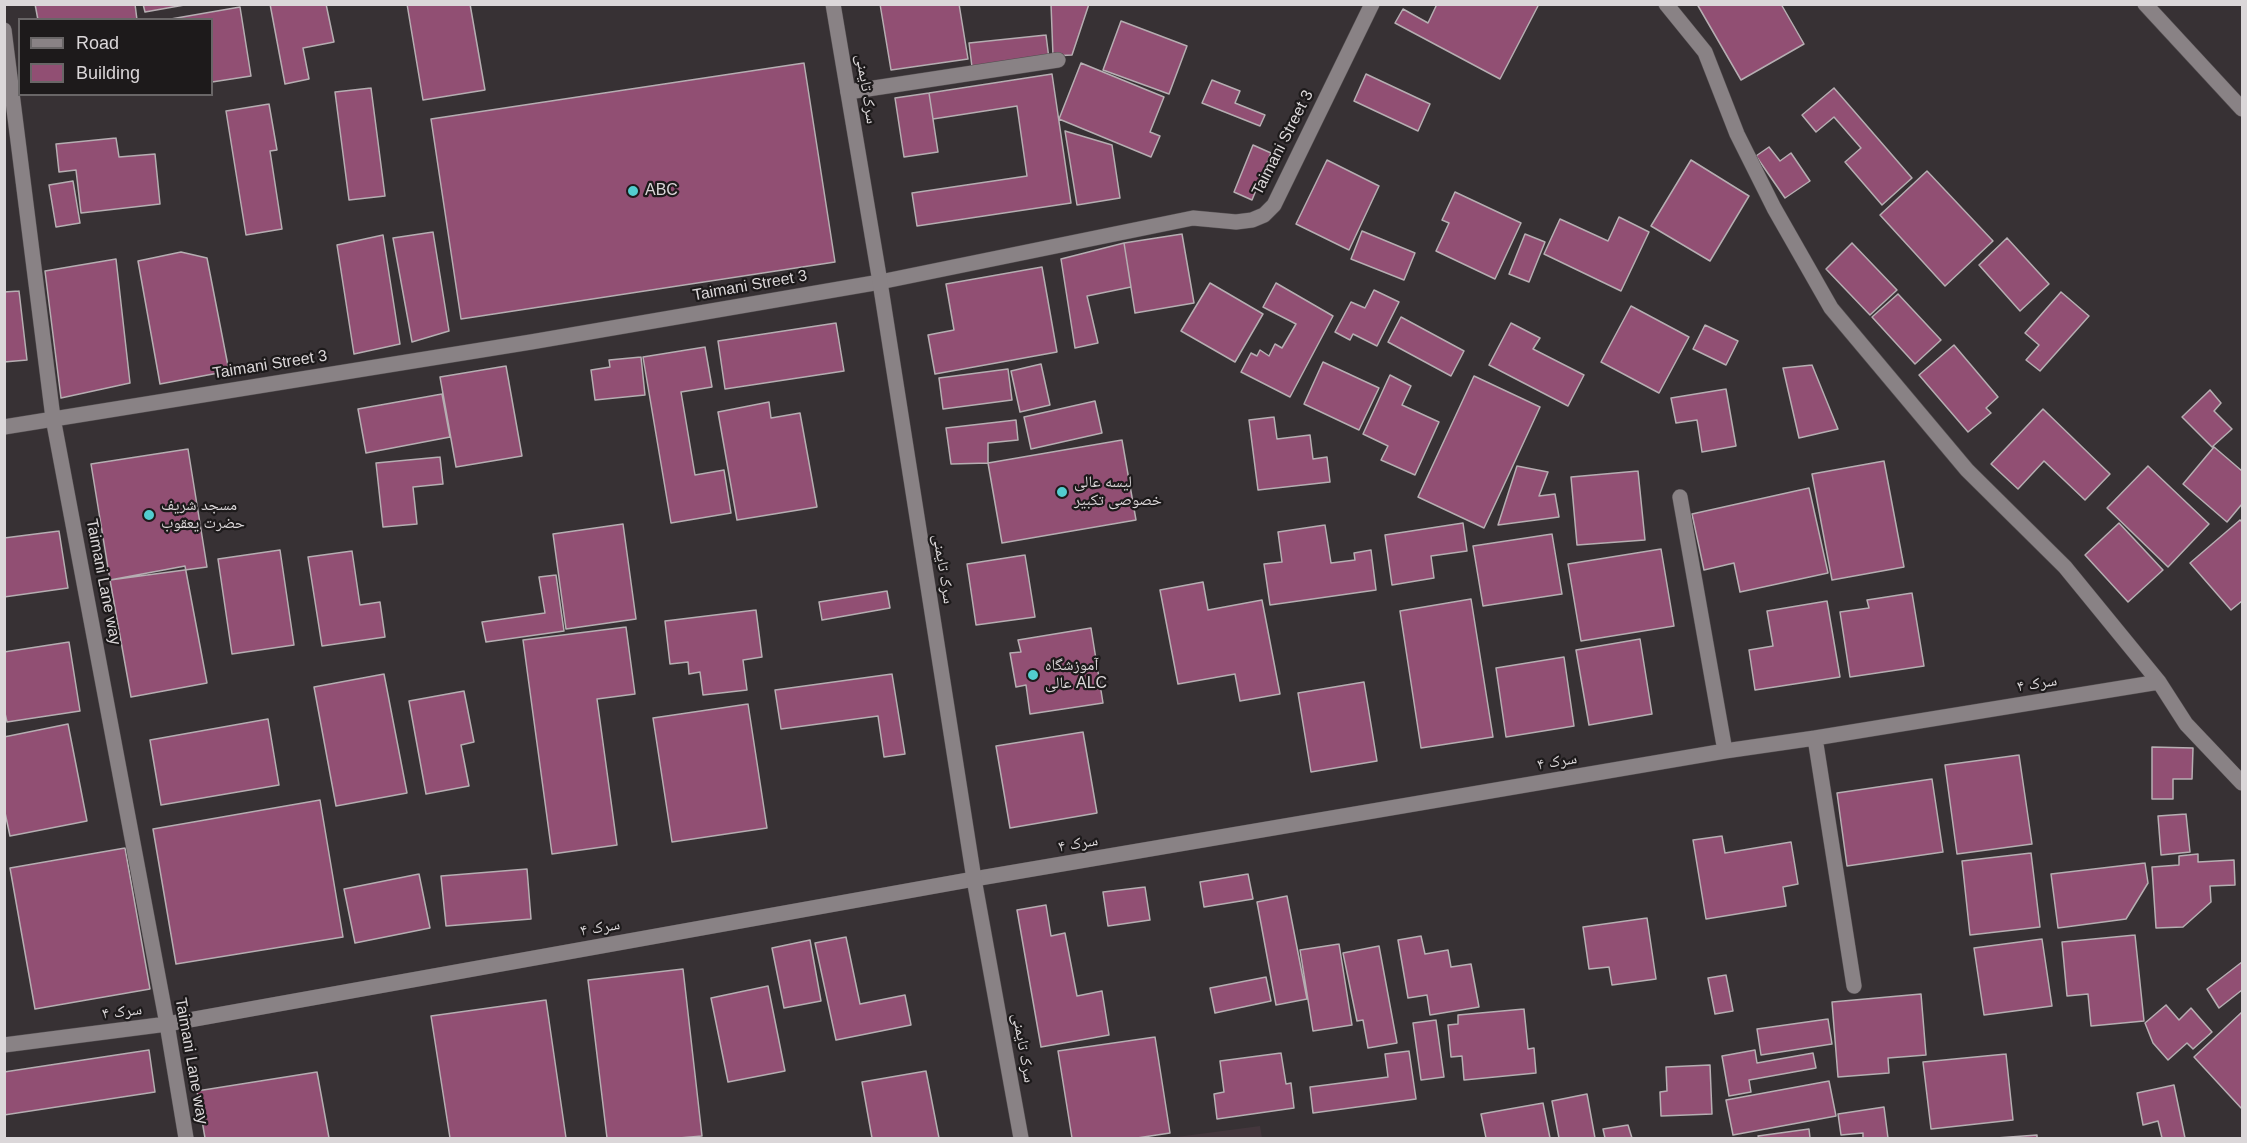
<!DOCTYPE html>
<meta charset="utf-8">
<style>
body{margin:0}
#map{position:relative;width:2247px;height:1143px;overflow:hidden;background:#373134;font-family:Arial,sans-serif}
canvas{display:block}
.frame{position:absolute;inset:0;border:6px solid #dbd7d9;pointer-events:none}
.legend{position:absolute;left:18px;top:18px;width:195px;height:78px;box-sizing:border-box;background:#1d1a1b;border:2px solid #696667;margin:0;padding:8px 10px;list-style:none;font-size:18px;color:#dbd7d9}
.legend li{display:flex;align-items:center;gap:12px;height:30px}
.legend b{width:30px;border:2px solid #696667}
</style>
<div id="map">
<canvas width="2247" height="1143"></canvas>
<div class="frame"></div>
<ul class="legend">
<li><b style="height:8px;background:#898285"></b>Road</li>
<li><b style="height:16px;background:#914f73"></b>Building</li>
</ul>
</div>
<script>
const g = document.querySelector('canvas').getContext('2d');
g.lineJoin = 'round';
function paint(path, color) { g.fillStyle = color; g.fill(path, 'evenodd'); }
const toPath = rows => new Path2D(rows.map(r => 'M' + r).join(''));
function stroke(path, color, width, dash) { g.strokeStyle = color; g.lineWidth = width; g.lineCap = dash ? 'butt' : 'round'; g.setLineDash(dash || []); g.stroke(path); }
function drawText(font, color, halo, rows, align = 'center') {
  g.font = font + ' Arial,"Noto Naskh Arabic",sans-serif'; g.lineWidth = 4.5; g.setLineDash([]); g.textBaseline = 'middle'; g.strokeStyle = halo; g.fillStyle = color; for (const [text, x, y, turn = 0] of rows) {
    g.save(); g.translate(x, y); g.rotate((+turn || 0) * Math.PI / 180); g.textAlign = isNaN(turn) ? turn : align; if (halo) g.strokeText(text, 0, 0); g.fillText(text, 0, 0); g.restore();
  }
}
paint(toPath([
 [1260,1126,1262,1138,1169,1138]
]), '#44373d');
const building = toPath([
 [35,4,135,4,137,20,38,20,35,4],
 [143,4,190,4,145,12,143,4],
 [270,4,326,4,334,42,303,48,309,79,285,84,270,4],
 [407,4,470,4,485,90,423,100,407,4],
 [880,4,959,4,968,59,891,70,880,4],
 [1051,4,1089,4,1072,55,1053,56,1051,4],
 [1437,4,1539,4,1500,79,1395,23,1403,9,1428,23,1437,4],
 [1697,4,1781,4,1804,44,1741,80,1697,4],
 [240,7,251,76,212,82,212,20,165,20,240,7],
 [1121,21,1187,46,1169,94,1103,70,1121,21],
 [1046,35,1049,59,972,67,969,43,1046,35],
 [804,63,835,262,461,319,431,119,804,63],
 [1081,63,1164,97,1150,132,1160,136,1151,157,1059,119,1081,63],
 [1052,74,1071,203,917,226,912,193,1027,176,1017,106,933,119,929,93,1052,74],
 [1366,74,1430,104,1418,131,1354,101,1366,74],
 [1212,80,1240,91,1235,103,1265,115,1260,126,1202,103,1212,80],
 [371,88,385,196,349,200,335,92,371,88],
 [1834,88,1912,178,1882,205,1845,162,1861,148,1834,117,1816,132,1802,115,1834,88],
 [929,93,938,152,904,157,895,98,929,93],
 [269,104,277,150,270,151,282,229,246,235,226,111,269,104],
 [1065,131,1112,145,1120,198,1077,205,1065,131],
 [116,138,119,157,155,154,160,204,81,213,76,170,59,172,56,144,116,138],
 [1253,145,1271,153,1252,200,1234,192,1253,145],
 [1769,147,1780,161,1791,153,1810,181,1785,198,1756,156,1769,147],
 [1327,160,1379,186,1349,250,1296,224,1327,160],
 [1691,160,1749,196,1710,261,1651,226,1691,160],
 [1927,171,1993,241,1945,286,1880,215,1927,171],
 [73,181,80,223,56,227,49,185,73,181],
 [1455,192,1521,223,1495,279,1436,251,1449,223,1442,220,1455,192],
 [1619,217,1649,232,1621,291,1544,254,1560,219,1608,241,1619,217],
 [1362,231,1415,253,1404,280,1351,259,1362,231],
 [433,232,449,331,412,342,393,238,433,232],
 [1182,234,1194,303,1135,313,1124,243,1182,234],
 [1525,234,1545,242,1529,282,1509,274,1525,234],
 [383,235,400,344,354,354,337,245,383,235],
 [2007,238,2049,284,2020,311,1979,265,2007,238],
 [1124,243,1131,287,1087,296,1098,343,1075,348,1061,259,1124,243],
 [1852,243,1897,290,1870,315,1826,269,1852,243],
 [181,252,207,258,229,371,160,384,138,261,181,252],
 [116,259,130,383,61,398,45,271,116,259],
 [1042,267,1057,352,935,374,928,335,954,330,946,284,1042,267],
 [1210,283,1263,314,1235,362,1181,331,1210,283],
 [1276,283,1333,316,1290,397,1241,372,1251,353,1257,356,1260,350,1269,356,1275,344,1282,348,1296,324,1263,307,1276,283],
 [1374,290,1399,302,1377,346,1353,334,1350,340,1335,332,1351,302,1365,308,1374,290],
 [19,291,27,360,4,362,4,292,19,291],
 [2061,292,2089,316,2040,371,2026,360,2039,345,2025,333,2061,292],
 [1898,294,1941,340,1915,364,1872,317,1898,294],
 [1631,306,1689,337,1659,393,1601,362,1631,306],
 [1401,317,1464,351,1451,376,1388,342,1401,317],
 [836,323,844,371,725,389,718,341,836,323],
 [1511,323,1540,338,1533,349,1584,375,1568,406,1489,365,1511,323],
 [1705,325,1738,341,1726,365,1693,349,1705,325],
 [1954,345,1998,397,1986,408,1991,413,1968,432,1919,375,1954,345],
 [705,347,712,387,681,392,695,475,724,470,731,513,671,523,643,357,705,347],
 [641,357,645,395,595,400,591,370,610,367,609,360,641,357],
 [1323,362,1379,388,1359,430,1304,404,1323,362],
 [1041,364,1050,405,1020,412,1011,371,1041,364],
 [1812,365,1838,429,1799,438,1783,368,1812,365],
 [506,366,522,456,456,467,440,377,506,366],
 [1008,369,1012,400,943,409,939,378,1008,369],
 [1390,375,1411,386,1402,405,1439,422,1415,475,1381,460,1388,446,1363,434,1390,375],
 [1474,376,1540,407,1484,528,1418,497,1474,376],
 [1726,389,1736,446,1702,452,1697,420,1676,423,1671,398,1726,389],
 [2210,390,2221,403,2214,411,2232,429,2212,447,2182,417,2210,390],
 [442,394,450,437,366,453,358,409,442,394],
 [1095,401,1102,433,1031,449,1024,417,1095,401],
 [769,402,771,418,800,413,817,507,737,520,718,412,769,402],
 [2043,409,2110,474,2085,500,2044,461,2018,489,1991,464,2043,409],
 [1274,417,1277,439,1310,435,1313,459,1327,457,1330,482,1258,490,1249,420,1274,417],
 [1016,420,1018,440,988,443,988,463,951,464,946,428,1016,420],
 [1122,440,1136,520,1002,543,988,463,1122,440],
 [2214,447,2242,471,2242,504,2227,522,2183,484,2214,447],
 [188,449,207,567,110,580,91,464,188,449],
 [440,457,443,484,413,487,417,524,383,527,376,463,440,457],
 [1884,461,1904,567,1832,580,1812,474,1884,461],
 [1517,466,1548,472,1539,496,1555,494,1559,517,1498,525,1517,466],
 [2148,466,2209,524,2168,567,2107,508,2148,466],
 [1638,471,1645,540,1577,545,1571,477,1638,471],
 [1809,488,1828,573,1740,592,1734,563,1704,570,1692,514,1809,488],
 [2240,520,2242,522,2242,601,2231,610,2190,563,2240,520],
 [1463,523,1467,551,1431,556,1434,578,1392,585,1385,535,1463,523],
 [2119,523,2163,570,2128,602,2085,555,2119,523],
 [623,524,636,619,566,629,553,534,623,524],
 [1325,525,1331,563,1355,560,1354,553,1371,550,1376,590,1270,605,1264,564,1282,562,1278,532,1325,525],
 [59,531,68,588,4,597,4,538,59,531],
 [1552,534,1562,594,1483,606,1473,546,1552,534],
 [1661,549,1674,626,1581,641,1568,564,1661,549],
 [280,550,294,645,232,654,218,559,280,550],
 [352,551,360,605,380,602,385,637,322,646,308,557,352,551],
 [1025,555,1035,617,976,625,967,564,1025,555],
 [185,566,207,683,131,697,110,580,185,566],
 [556,575,564,631,486,642,482,622,545,613,539,577,556,575],
 [1203,582,1208,610,1262,600,1280,694,1240,701,1235,674,1178,684,1160,590,1203,582],
 [887,591,890,608,822,620,819,602,887,591],
 [1912,593,1924,666,1850,677,1840,612,1869,608,1867,600,1912,593],
 [1471,599,1493,737,1421,748,1400,611,1471,599],
 [1827,601,1840,677,1755,690,1749,650,1773,646,1767,611,1827,601],
 [756,610,762,657,743,660,747,690,703,695,700,672,689,674,688,662,670,664,665,621,756,610],
 [626,627,635,694,597,699,617,845,552,854,523,640,626,627],
 [1091,628,1103,703,1030,714,1026,685,1016,687,1010,653,1021,652,1018,640,1091,628],
 [1640,639,1652,714,1589,725,1576,650,1640,639],
 [69,642,80,711,7,722,4,709,4,652,69,642],
 [1564,657,1574,726,1506,737,1496,668,1564,657],
 [384,674,407,793,336,806,314,687,384,674],
 [892,674,905,754,884,757,878,716,781,729,775,690,892,674],
 [1364,682,1377,761,1311,772,1298,693,1364,682],
 [464,691,474,742,461,745,469,786,426,794,409,701,464,691],
 [748,704,767,828,672,842,653,718,748,704],
 [268,719,279,785,161,805,150,740,268,719],
 [68,724,87,821,10,836,4,808,4,737,68,724],
 [1083,732,1097,813,1010,828,996,746,1083,732],
 [2152,747,2193,748,2192,779,2173,779,2173,799,2152,799,2152,747],
 [2019,755,2032,844,1957,854,1945,765,2019,755],
 [1932,779,1943,852,1847,866,1837,793,1932,779],
 [320,800,343,937,176,964,153,829,320,800],
 [2186,814,2190,852,2161,855,2158,816,2186,814],
 [1722,836,1725,853,1791,842,1798,884,1783,887,1786,906,1706,919,1693,840,1722,836],
 [125,848,150,989,35,1009,10,868,125,848],
 [2031,853,2040,927,1970,935,1962,861,2031,853],
 [2198,854,2198,862,2234,860,2235,885,2210,886,2211,902,2183,927,2156,928,2152,867,2179,865,2179,856,2198,854],
 [2145,863,2148,883,2126,919,2058,928,2051,874,2145,863],
 [527,869,531,919,446,926,441,876,527,869],
 [419,874,430,928,355,943,344,889,419,874],
 [1248,874,1253,899,1204,907,1200,882,1248,874],
 [1145,887,1150,920,1108,926,1103,892,1145,887],
 [1287,896,1307,999,1276,1005,1257,902,1287,896],
 [1046,905,1051,936,1065,933,1077,996,1102,991,1109,1035,1041,1047,1017,910,1046,905],
 [1647,918,1656,979,1612,985,1609,967,1589,969,1583,927,1647,918],
 [2135,935,2144,1021,2091,1026,2088,994,2067,996,2062,942,2135,935],
 [1421,936,1425,954,1448,950,1451,967,1471,964,1479,1007,1430,1015,1427,995,1408,998,1398,940,1421,936],
 [846,937,860,1004,905,995,911,1025,836,1040,815,943,846,937],
 [2042,939,2052,1006,1984,1015,1974,948,2042,939],
 [810,940,821,1001,784,1008,772,948,810,940],
 [1339,944,1352,1025,1313,1031,1300,950,1339,944],
 [1379,946,1397,1043,1368,1048,1363,1020,1357,1021,1343,953,1379,946],
 [2242,962,2242,990,2219,1008,2207,989,2242,962],
 [683,969,702,1136,679,1138,607,1138,588,980,683,969],
 [1726,975,1733,1011,1715,1014,1708,978,1726,975],
 [1266,977,1271,1001,1215,1013,1210,988,1266,977],
 [768,986,785,1071,728,1082,711,998,768,986],
 [1921,994,1926,1055,1888,1058,1889,1073,1838,1077,1832,1002,1921,994],
 [546,1000,566,1138,450,1138,431,1016,546,1000],
 [2166,1005,2179,1020,2191,1008,2212,1032,2193,1049,2187,1043,2168,1060,2153,1043,2145,1023,2166,1005],
 [1524,1009,1528,1049,1534,1048,1536,1073,1464,1080,1462,1056,1451,1057,1448,1025,1458,1024,1458,1015,1524,1009],
 [2242,1012,2242,1109,2194,1057,2242,1012],
 [1828,1019,1832,1044,1761,1055,1757,1029,1828,1019],
 [1436,1020,1444,1077,1421,1080,1413,1023,1436,1020],
 [1155,1037,1170,1133,1137,1138,1072,1138,1058,1051,1155,1037],
 [149,1050,155,1092,4,1115,4,1072,149,1050],
 [1755,1050,1757,1063,1813,1053,1816,1068,1749,1080,1751,1092,1729,1096,1722,1056,1755,1050],
 [1409,1051,1416,1099,1313,1113,1310,1087,1388,1077,1385,1054,1409,1051],
 [1281,1053,1286,1084,1291,1083,1294,1108,1217,1119,1214,1094,1224,1092,1220,1061,1281,1053],
 [2006,1054,2013,1120,1931,1129,1923,1062,2006,1054],
 [1710,1065,1712,1114,1661,1116,1660,1092,1667,1091,1666,1067,1710,1065],
 [926,1071,939,1138,872,1138,862,1082,926,1071],
 [317,1072,329,1138,205,1138,197,1091,317,1072],
 [1829,1081,1836,1116,1733,1135,1726,1100,1829,1081],
 [2174,1085,2185,1138,2162,1138,2158,1121,2143,1125,2137,1093,2174,1085],
 [1587,1094,1595,1138,1559,1138,1552,1101,1587,1094],
 [1543,1103,1550,1138,1486,1138,1481,1114,1543,1103],
 [1884,1107,1888,1138,1863,1138,1863,1133,1841,1135,1838,1114,1884,1107],
 [1628,1125,1632,1138,1605,1138,1603,1129,1628,1125],
 [1809,1129,1810,1138,1759,1138,1758,1136,1809,1129],
 [2037,1135,2037,1138,1996,1138,2037,1135]
]);
paint(building, '#914f73');
stroke(building, '#b6aeb2', 1.5);
const lane = toPath([
 [2145,4,2242,109]
]);
const street = toPath([
 [1666,4,1705,52,1737,134,1774,208,1831,308,1967,470,2065,567,2159,682,2186,724,2242,783],
 [4,30,53,418,167,1024,186,1138],
 [848,92,1058,60],
 [4,427,531,342,880,282,1193,218,1236,222,1252,220,1264,215,1274,205,1372,4],
 [1680,497,1725,751],
 [1815,738,1854,986],
 [4,1045,167,1024,974,879,1725,751,1815,738,2159,682]
]);
const secondary = toPath([
 [833,4,880,282,974,879,1021,1138]
]);
stroke(lane, '#534e50', 16);
stroke(street, '#534e50', 16);
stroke(secondary, '#534e50', 16);
stroke(lane, '#898285', 15);
stroke(street, '#898285', 15);
stroke(secondary, '#898285', 15);
for (const [x, y, r, color] of [
 [633,191,6,"#52cdcf"],
 [1062,492,6,"#52cdcf"],
 [149,515,6,"#52cdcf"],
 [1033,675,6,"#52cdcf"]
]) { const dot = new Path2D(); dot.arc(x, y, r, 0, 2 * Math.PI); g.fillStyle = color; g.fill(dot); stroke(dot, '#1d1a1b', 2); }
drawText('16px', '#dbd7d9', '#1d1a1b', [
 ["سرک تایمنی",866,89,81],
 ["Taimani Street 3",1283,143,-63],
 ["Taimani Street 3",750,286,-10],
 ["Taimani Street 3",270,365,-9],
 ["سرک تایمنی",943,569,81],
 ["Taimani Lane way",103,582,79],
 ["سرک ۴",2037,684,-9],
 ["سرک ۴",1557,762,-10],
 ["سرک ۴",1078,844,-10],
 ["سرک ۴",600,928,-10],
 ["سرک ۴",122,1012,-7],
 ["سرک تایمنی",1023,1048,80],
 ["Taimani Lane way",191,1061,80]
]);
drawText('16px', '#dbd7d9', '#1d1a1b', [
 ["ABC",645,191],
 ["لیسه عالی",1074,483],
 ["خصوصی تکبیر",1074,501],
 ["مسجد شریف",161,506],
 ["حضرت یعقوب",161,524],
 ["آموزشگاه",1045,666],
 ["عالی ALC",1045,684]
], 'left');
</script>
